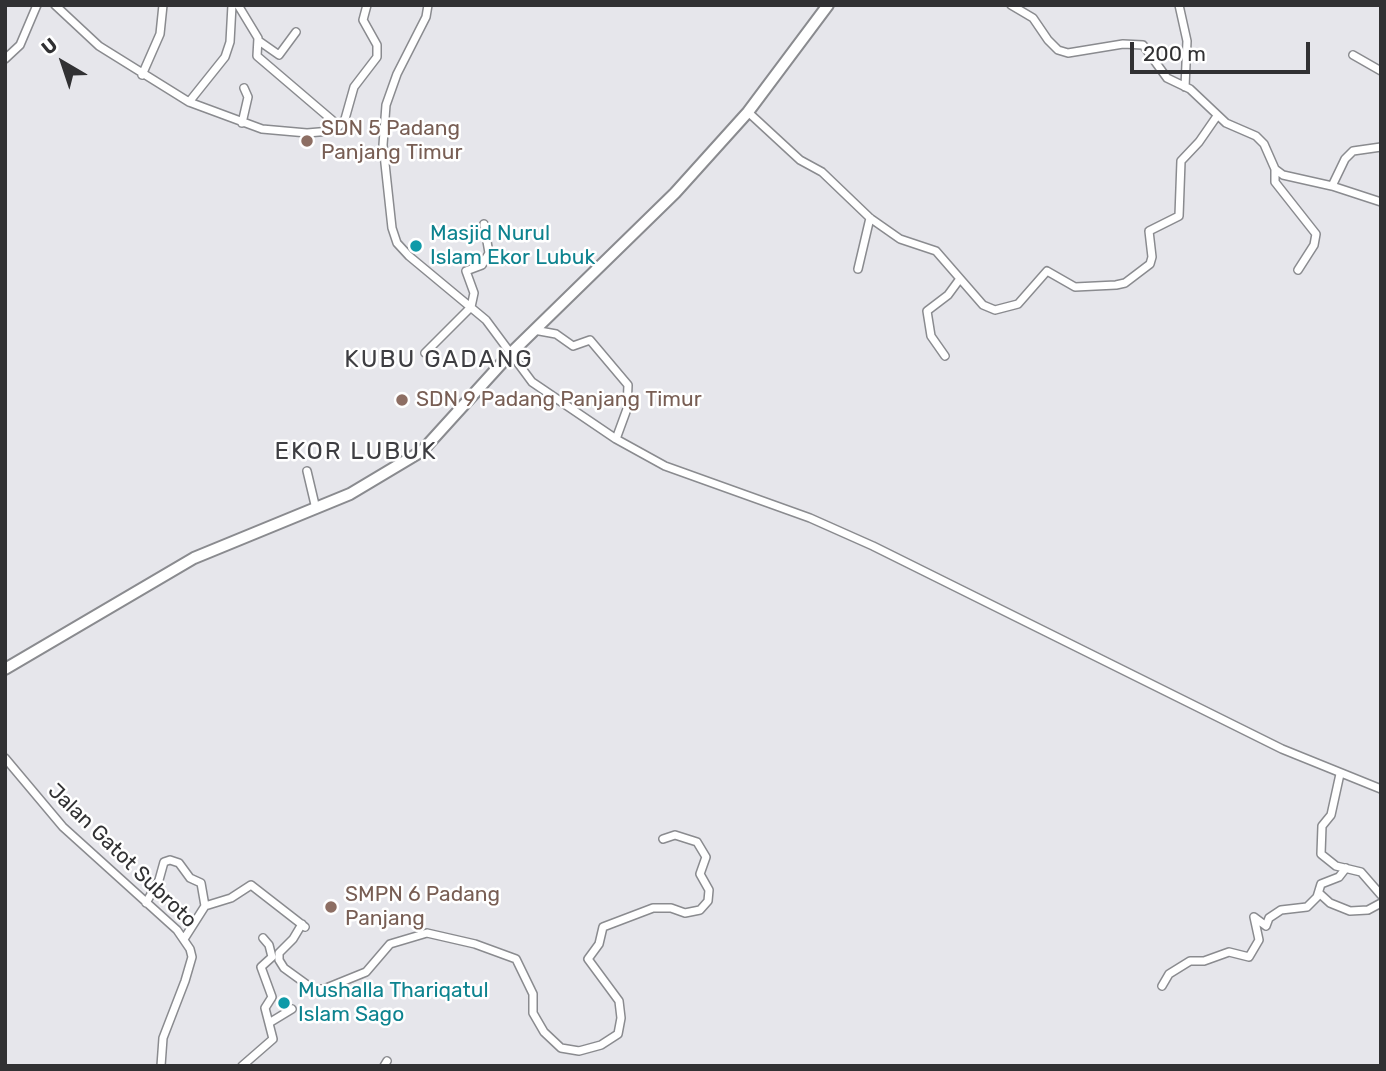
<!DOCTYPE html>
<style>
body{margin:0}
#map{position:relative;width:1386px;height:1071px;overflow:hidden;background:#e6e6eb;font-family:Rubik,sans-serif}
canvas{display:block}
.frame{position:absolute;inset:0;border:7px solid #313133;pointer-events:none}
.north{position:absolute;left:28px;top:28px;width:70px;height:70px;-webkit-text-stroke:5px #fff;paint-order:stroke;rotate:321deg;font-size:19px;font-weight:700;line-height:28px;text-align:center;color:#313133}
.north::after{content:'';display:block;margin:auto;width:24px;height:32px;background:#313133;clip-path:polygon(50% 0,100% 100%,50% 72%,0 100%)}
.scale{position:absolute;left:1130px;top:42px;width:180px;height:32px;box-sizing:border-box;border:4px solid #313133;border-top:0;padding-left:9px;font-size:21px;line-height:24px;white-space:nowrap;color:#313133;-webkit-text-stroke:5px #fff;paint-order:stroke}
</style>
<div id="map">
<canvas width="1386" height="1071"></canvas>
<div class="frame"></div>
<div class="north">U</div>
<div class="scale">200 m</div>
</div>
<script>
const g = document.querySelector('canvas').getContext('2d');
g.lineJoin = 'round';
const toPath = rows => new Path2D(rows.map(r => 'M' + r).join(''));
function stroke(path, color, width, dash) { g.strokeStyle = color; g.lineWidth = width; g.lineCap = dash ? 'butt' : 'round'; g.setLineDash(dash || []); g.stroke(path); }
function drawText(font, color, halo, rows, align = 'center') {
  g.font = font + ' Rubik,sans-serif'; g.lineWidth = 5; g.setLineDash([]); g.textBaseline = 'middle'; g.strokeStyle = halo; g.fillStyle = color; for (const [text, x, y, turn = 0] of rows) {
    g.save(); g.translate(x, y); g.rotate((+turn || 0) * Math.PI / 180); g.textAlign = isNaN(turn) ? turn : align; if (halo) g.strokeText(text, 0, 0); g.fillText(text, 0, 0); g.restore();
  }
}
const minor = toPath([
 [55,5,99,46,189,102,262,129,307,133,331,131,339,126,345,119,354,87,377,57,377,45,363,20,367,5],
 [238,5,258,38,257,56,339,126],
 [428,5,426,17,397,74,386,105,383,145,392,228,397,243,409,256,486,320,532,382,616,439,665,466,810,518,873,546,1282,749,1381,789],
 [1011,5,1033,18,1048,40,1058,50,1068,53,1123,44,1143,45,1167,78,1190,89,1226,123,1256,136,1264,144,1275,169,1283,175,1332,186,1381,202],
 [1179,5,1187,41,1185,87],
 [259,41,279,55,296,32],
 [1353,55,1381,71],
 [5,59,20,45,37,5],
 [142,75,160,34,163,5],
 [189,102,225,57,230,42,232,5],
 [748,112,800,160,822,172,870,218,900,239,936,251,983,305,995,310,1018,304,1047,271,1075,287,1116,285,1125,283,1150,264,1152,257,1149,231,1179,216,1181,161,1199,142,1217,116],
 [242,123,248,97,244,88],
 [1275,169,1275,182,1316,234,1314,245,1298,270],
 [1332,186,1345,159,1353,151,1381,147],
 [858,269,870,218],
 [534,330,556,334,573,346,590,340,628,385,627,409,616,439],
 [425,353,471,307,474,293,466,271,482,265,489,253,484,224],
 [945,356,931,336,927,311,948,295,959,280],
 [307,471,316,509],
 [5,758,63,827,177,930,190,949,192,957,185,981,163,1038,161,1066],
 [1340,774,1331,815,1322,826,1321,854,1336,866,1361,872,1381,895],
 [1319,893,1330,903,1350,911,1368,910,1381,903],
 [146,903,159,880,164,862,170,860,179,863,190,878,201,883,205,906],
 [302,924,293,939,279,953,279,960,284,968,313,989,324,989,366,972,390,944,427,933,475,944,516,959,533,994,533,1013,544,1032,561,1048,579,1051,601,1045,618,1034,621,1018,619,1001,588,959,599,944,603,927,653,908,671,908,685,913,700,910,708,901,709,890,700,874,706,857,697,842,675,835,663,839],
 [184,939,205,906,231,898,251,885,305,927],
 [1162,986,1169,974,1190,961,1204,961,1229,952,1249,957,1259,940,1254,917,1266,926,1269,918,1281,910,1307,907,1317,897,1321,884,1339,877,1346,868],
 [269,1023,292,1009],
 [242,1066,273,1039,265,1008,272,997,261,967,272,957,269,945,263,938],
 [384,1066,387,1061]
]);
const highway = toPath([
 [5,669,194,558,350,494,422,451,510,354,675,193,748,112,828,5]
]);
stroke(minor, '#8a8b8f', 10);
stroke(highway, '#8a8b8f', 14);
stroke(minor, '#fff', 7);
stroke(highway, '#fff', 10);
for (const [x, y, r, color] of [
 [307,141,7,"#8d6e63"],
 [416,246,7,"#0f9aa8"],
 [402,400,7,"#8d6e63"],
 [331,907,7,"#8d6e63"],
 [284,1003,7,"#0f9aa8"]
]) { const dot = new Path2D(); dot.arc(x, y, r, 0, 2 * Math.PI); g.fillStyle = color; g.fill(dot); stroke(dot, '#fff', 2.5); }
drawText('21px', '#785e54', '#fff', [
 ["SDN 5 Padang",321,129],
 ["Panjang Timur",321,153],
 ["SDN 9 Padang Panjang Timur",416,400],
 ["SMPN 6 Padang",345,895],
 ["Panjang",345,919]
], 'left');
drawText('21px', '#0d838f', '#fff', [
 ["Masjid Nurul",430,234],
 ["Islam Ekor Lubuk",430,258],
 ["Mushalla Thariqatul",298,991],
 ["Islam Sago",298,1015]
], 'left');
drawText('21px', '#313133', '#fff', [
 ["Jalan Gatot Subroto",122,856,44]
]);
g.letterSpacing = '2px';
drawText('24px', '#3e3e42', '#fff', [
 ["KUBU GADANG",439,360],
 ["EKOR LUBUK",356,452]
]);
g.letterSpacing = '0px';
</script>
